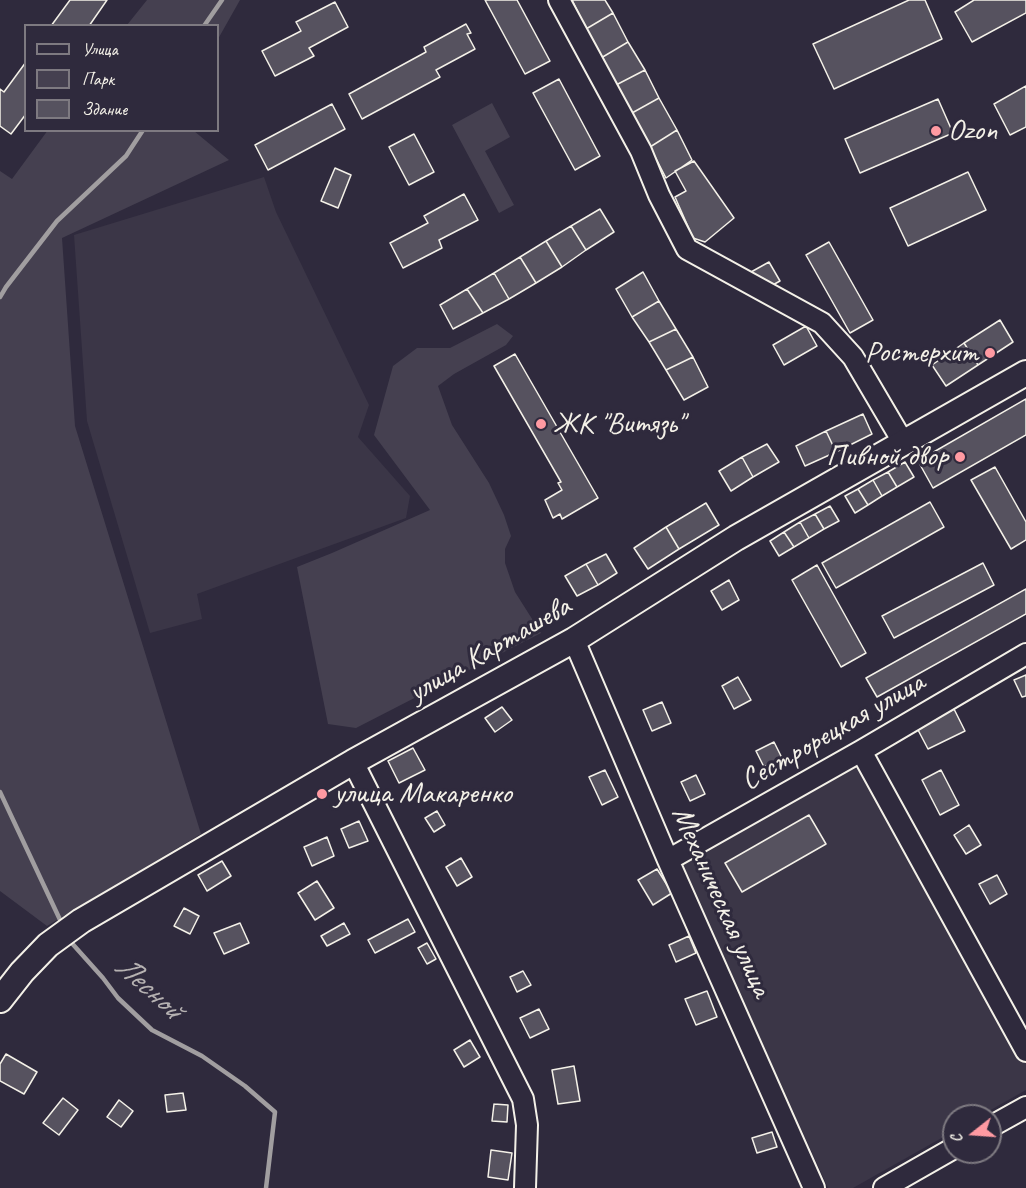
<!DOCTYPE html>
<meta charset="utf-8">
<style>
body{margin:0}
#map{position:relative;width:1026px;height:1188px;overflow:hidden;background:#2f2a3d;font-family:Caveat,sans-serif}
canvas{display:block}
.legend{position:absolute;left:24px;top:24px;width:195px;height:108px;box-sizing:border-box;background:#2f2a3d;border:2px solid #7e7a81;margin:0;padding:8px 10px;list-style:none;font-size:18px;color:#f4f1e8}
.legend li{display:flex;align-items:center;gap:12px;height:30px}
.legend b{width:30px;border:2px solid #7e7a81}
.north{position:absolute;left:942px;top:1104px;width:60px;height:60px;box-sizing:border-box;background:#2f2a3d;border:2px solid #7e7a81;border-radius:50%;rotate:253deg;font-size:16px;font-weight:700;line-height:24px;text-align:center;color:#f4f1e8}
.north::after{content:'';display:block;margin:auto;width:21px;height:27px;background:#ff9aa2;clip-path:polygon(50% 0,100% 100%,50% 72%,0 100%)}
</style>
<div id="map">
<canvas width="1026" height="1188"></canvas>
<ul class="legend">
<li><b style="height:8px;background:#2f2a3d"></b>Улица</li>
<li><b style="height:16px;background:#454050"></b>Парк</li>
<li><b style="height:16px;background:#56525f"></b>Здание</li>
</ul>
<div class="north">С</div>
</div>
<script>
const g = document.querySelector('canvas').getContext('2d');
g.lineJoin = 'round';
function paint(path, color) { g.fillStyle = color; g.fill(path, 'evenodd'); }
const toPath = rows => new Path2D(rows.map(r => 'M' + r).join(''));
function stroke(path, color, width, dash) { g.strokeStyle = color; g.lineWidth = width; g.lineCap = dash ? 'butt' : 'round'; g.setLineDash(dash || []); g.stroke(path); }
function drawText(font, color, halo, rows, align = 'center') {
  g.font = font + ' Caveat,sans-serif'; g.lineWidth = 6; g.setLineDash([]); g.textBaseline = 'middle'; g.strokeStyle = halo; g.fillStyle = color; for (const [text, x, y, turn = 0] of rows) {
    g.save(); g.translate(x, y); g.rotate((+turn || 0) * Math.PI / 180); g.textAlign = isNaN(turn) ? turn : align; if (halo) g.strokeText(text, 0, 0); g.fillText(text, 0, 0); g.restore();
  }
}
paint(toPath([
 [264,177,276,212,369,405,358,437,410,496,406,518,197,594,202,619,150,633,87,421,74,235],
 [860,756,1026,1057,1026,1090,980,1116,954,1116,954,1131,853,1188,828,1188,680,861]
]), '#3b3647');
paint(toPath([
 [147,0,240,0,218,39,218,26,127,25],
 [492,103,510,137,485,151,514,205,499,213,452,125],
 [48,130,194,131,229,160,62,238,75,426,201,834,47,926,0,891,0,171,12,179],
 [497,324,513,336,506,345,454,374,438,386,452,425,489,483,504,515,511,536,505,549,505,563,515,592,541,633,356,728,328,724,297,567,332,553,430,510,374,435,393,366,417,348,450,348]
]), '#454050');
stroke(toPath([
 [204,26,222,0],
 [0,297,6,287,57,221,126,156,143,130],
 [0,792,62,924],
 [69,940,103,978,118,998,152,1030,202,1056,245,1086,275,1112,266,1188]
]), '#a19ea0', 4.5);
const building = toPath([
 [70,0,107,0,89,26,51,26,70,0],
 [485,0,517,0,550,61,525,74,485,0],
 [572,0,605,0,613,13,586,29,572,0],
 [909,0,925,0,942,39,834,89,813,44,909,0],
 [974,0,1026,0,1026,13,972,42,955,12,974,0],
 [335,2,348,27,309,48,314,56,275,76,262,51,301,31,296,22,335,2],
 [613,13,628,42,601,58,586,29,613,13],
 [466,24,471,33,467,34,475,49,436,70,440,77,362,119,349,94,426,52,424,47,466,24],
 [628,42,645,70,616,85,601,58,628,42],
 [26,62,26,114,11,134,0,126,0,89,4,92,26,62],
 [645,70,659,98,632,113,616,85,645,70],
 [559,79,600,156,575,170,533,93,559,79],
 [1026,86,1026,127,1010,135,994,104,1026,86],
 [659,98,677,130,650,147,632,113,659,98],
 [938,99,953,133,860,173,845,139,938,99],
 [332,104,345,129,268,170,255,145,332,104],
 [677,130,692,160,666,178,650,147,677,130],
 [414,134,434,172,409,185,389,147,414,134],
 [694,161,734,218,705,242,693,238,675,197,686,191,675,171,694,161],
 [335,168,351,175,338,208,321,201,335,168],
 [968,172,986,210,908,246,890,208,968,172],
 [464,194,478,220,439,240,442,248,403,268,390,243,428,223,424,216,464,194],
 [600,209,614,232,586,250,571,226,600,209],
 [571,226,586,250,562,267,546,241,571,226],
 [546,241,562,267,536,283,520,257,546,241],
 [829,242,873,320,850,333,806,255,829,242],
 [520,257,536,283,509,299,494,273,520,257],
 [769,262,780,281,769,287,764,279,757,283,751,272,769,262],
 [643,272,659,301,632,317,616,289,643,272],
 [494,273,509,299,483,313,467,289,494,273],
 [467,289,483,313,453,329,440,305,467,289],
 [659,301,676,329,649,342,632,317,659,301],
 [1000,320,1013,342,978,365,964,343,1000,320],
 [806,326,817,346,784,365,773,345,806,326],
 [676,329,693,357,666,370,649,342,676,329],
 [964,343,978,365,946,386,932,365,964,343],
 [515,354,598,498,562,519,560,514,553,518,545,500,562,490,558,483,561,482,494,366,515,354],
 [693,357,708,387,684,400,666,370,693,357],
 [1026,399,1026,435,933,488,918,461,1026,399],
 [863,414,872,434,836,452,826,431,863,414],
 [826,431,836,452,805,466,796,446,826,431],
 [767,444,779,462,753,477,742,457,767,444],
 [742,457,753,477,731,491,719,471,742,457],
 [905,462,914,477,897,487,888,472,905,462],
 [995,467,1026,522,1026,540,1011,549,971,480,995,467],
 [888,472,897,487,882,496,873,480,888,472],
 [873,480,882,496,868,505,858,489,873,480],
 [858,489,868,505,855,513,845,496,858,489],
 [930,502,944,527,836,588,822,563,930,502],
 [706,503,719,525,679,549,666,527,706,503],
 [830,506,839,521,824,529,815,514,830,506],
 [815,514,824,529,809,538,800,522,815,514],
 [800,522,809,538,794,547,784,532,800,522],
 [666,527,679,549,648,569,634,548,666,527],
 [784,532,794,547,779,556,770,541,784,532],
 [606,554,617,573,598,585,586,564,606,554],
 [983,563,994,585,894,638,882,616,983,563],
 [586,564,598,585,577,596,565,576,586,564],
 [817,565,866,653,841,667,792,580,817,565],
 [729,580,739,600,722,610,711,591,729,580],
 [1026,589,1026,614,877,697,866,678,1026,589],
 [1026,675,1026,696,1022,697,1014,680,1026,675],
 [738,677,751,700,734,709,722,686,738,677],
 [662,702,671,723,652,731,643,710,662,702],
 [502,707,512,720,495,732,485,718,502,707],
 [954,709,965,731,928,749,917,728,954,709],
 [774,742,782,758,764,767,756,751,774,742],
 [413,748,425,770,399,783,388,761,413,748],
 [605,770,618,797,602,805,589,777,605,770],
 [941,770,959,805,940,815,922,780,941,770],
 [696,775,705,794,690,801,681,782,696,775],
 [437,811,445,825,434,832,425,818,437,811],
 [809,815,826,844,742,892,725,863,809,815],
 [359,821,368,841,349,848,341,829,359,821],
 [969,825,981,845,966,854,954,835,969,825],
 [327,837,334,856,312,866,304,847,327,837],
 [461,858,472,877,457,886,446,867,461,858],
 [222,861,231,876,207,891,198,875,222,861],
 [657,869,672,893,653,905,638,880,657,869],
 [997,875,1007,894,990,904,979,884,997,875],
 [317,881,334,908,315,920,298,893,317,881],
 [184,908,199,916,190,934,174,926,184,908],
 [408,919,415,932,375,953,368,940,408,919],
 [240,923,249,943,224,954,214,933,240,923],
 [344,923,350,934,327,946,321,936,344,923],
 [689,936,696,953,676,962,669,945,689,936],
 [427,943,436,959,427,964,418,948,427,943],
 [523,971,531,985,517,992,510,977,523,971],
 [707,991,717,1017,696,1025,685,999,707,991],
 [539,1009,549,1029,530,1038,520,1018,539,1009],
 [470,1040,480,1057,464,1067,454,1050,470,1040],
 [6,1054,37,1072,24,1094,0,1081,0,1064,6,1054],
 [574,1066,580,1101,558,1104,552,1070,574,1066],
 [183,1093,186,1110,167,1112,165,1095,183,1093],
 [63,1098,78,1110,59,1135,43,1123,63,1098],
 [119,1100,133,1111,121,1127,107,1117,119,1100],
 [494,1104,508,1105,507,1122,492,1121,494,1104],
 [772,1132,777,1147,757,1153,752,1138,772,1132],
 [491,1150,512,1153,508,1180,488,1177,491,1150]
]);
paint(building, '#56525f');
stroke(building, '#f4f1e8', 1.5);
const minor = toPath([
 [559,0,641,151,659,195,687,249,822,323,853,357,903,442],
 [574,640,668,860,814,1188],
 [861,751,1026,1051],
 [353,762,523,1099,527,1125,525,1188],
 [668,860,861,751,1026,654],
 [990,1127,1026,1107],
 [884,1188,954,1148]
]);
const major = toPath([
 [0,1000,22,972,48,945,81,921,353,762,574,640,736,538,1026,373]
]);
stroke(minor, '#f4f1e8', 24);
stroke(major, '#f4f1e8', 28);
stroke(minor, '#2f2a3d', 20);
stroke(major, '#2f2a3d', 24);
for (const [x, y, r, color] of [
 [936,131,6,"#ff9aa2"],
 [990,353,6,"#ff9aa2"],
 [541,424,6,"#ff9aa2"],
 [960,457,6,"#ff9aa2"],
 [322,794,6,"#ff9aa2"]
]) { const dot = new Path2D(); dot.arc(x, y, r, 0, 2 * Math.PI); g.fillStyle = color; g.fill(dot); stroke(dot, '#2f2a3d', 2); }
drawText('30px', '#f4f1e8', '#2f2a3d', [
 ["Ozon",948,131],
 ["Ростерхит",978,353,"right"],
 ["ЖК \"Витязь\"",553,424],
 ["Пивной двор",948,457,"right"],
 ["улица Макаренко",334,794]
], 'left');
drawText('30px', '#f4f1e8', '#2f2a3d', [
 ["улица Карташева",490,650,-30],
 ["Сестрорецкая улица",833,732,-30],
 ["Механическая улица",721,902,66]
]);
drawText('italic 32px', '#b6b2b2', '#2f2a3d', [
 ["Лесной",148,988,42]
]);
</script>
